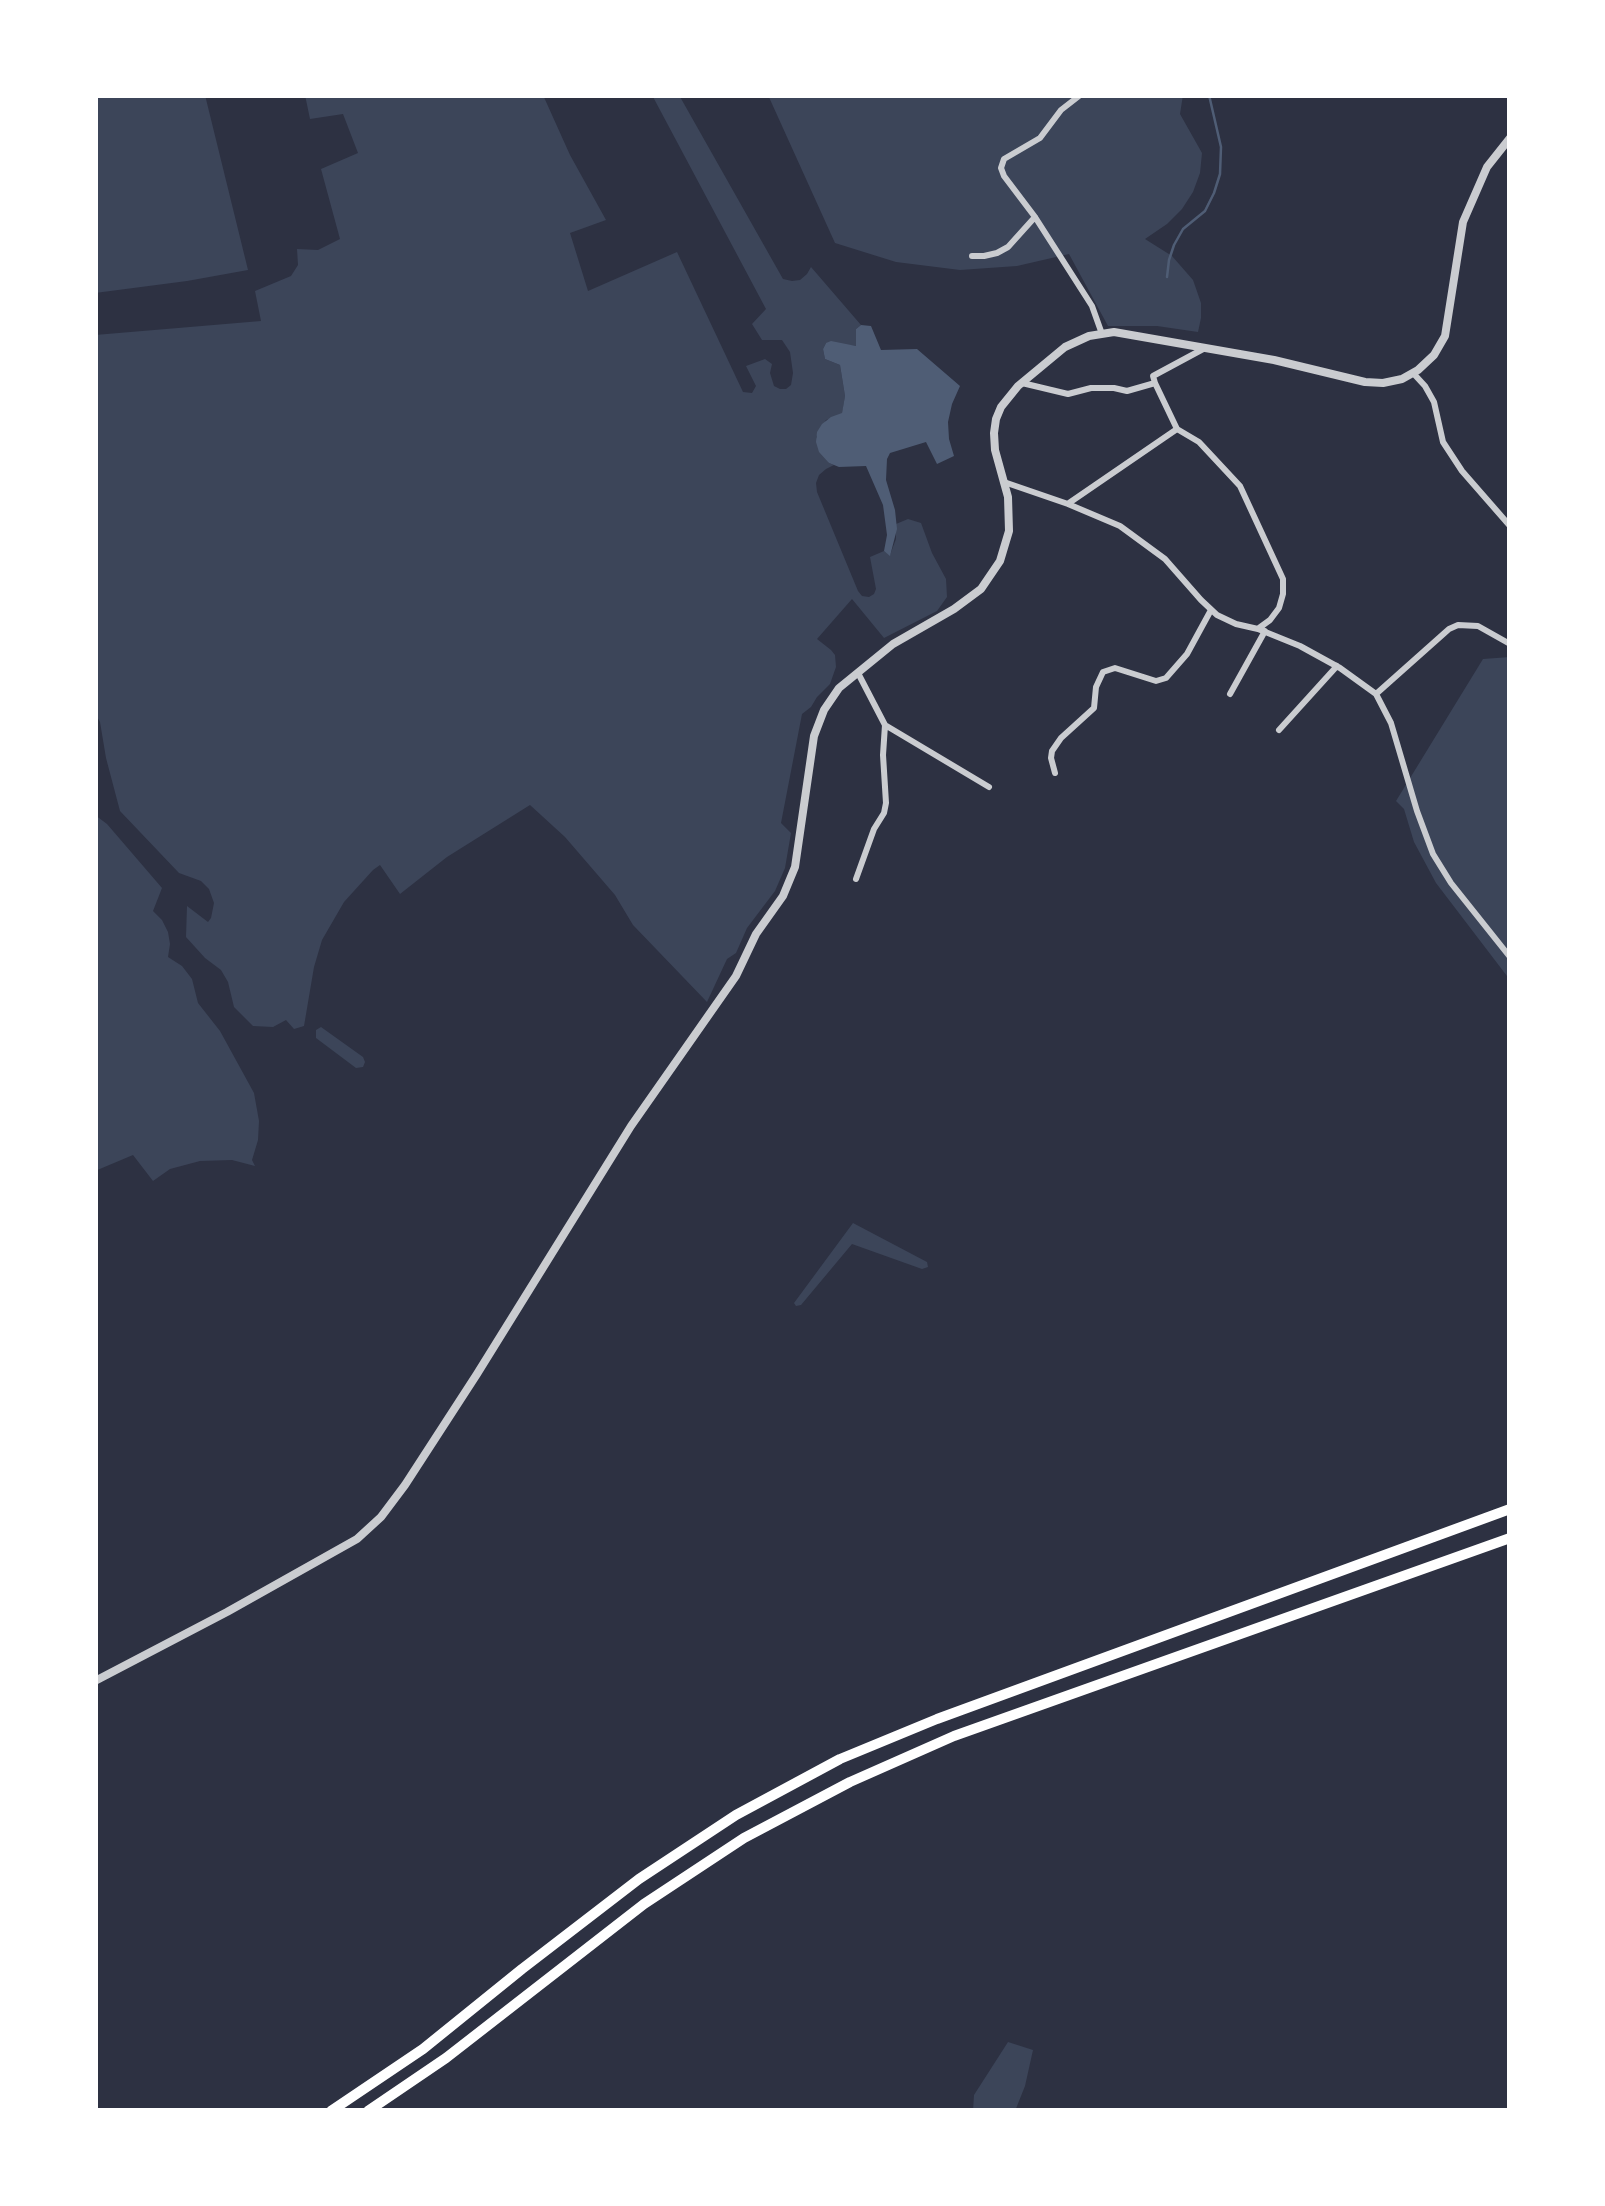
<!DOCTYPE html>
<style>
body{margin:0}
#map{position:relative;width:1605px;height:2206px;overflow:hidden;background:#2d3142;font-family:"Space Grotesk",sans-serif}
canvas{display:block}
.frame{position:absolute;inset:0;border:98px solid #fff;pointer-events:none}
</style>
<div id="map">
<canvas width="1605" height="2206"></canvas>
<div class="frame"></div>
</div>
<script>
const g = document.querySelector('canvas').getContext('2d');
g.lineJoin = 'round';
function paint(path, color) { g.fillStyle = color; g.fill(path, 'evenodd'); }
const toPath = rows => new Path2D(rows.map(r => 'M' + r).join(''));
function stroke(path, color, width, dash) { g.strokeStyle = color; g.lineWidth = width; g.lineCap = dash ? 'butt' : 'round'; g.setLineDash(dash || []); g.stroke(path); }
paint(toPath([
 [95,95,205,95,248,270,187,281,95,293],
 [305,95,543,95,570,155,606,220,570,233,588,291,677,252,743,392,752,393,756,386,746,366,765,359,772,364,770,373,774,386,780,389,786,389,791,385,793,373,790,352,782,340,762,340,752,324,766,309,652,95,679,95,783,279,792,281,800,280,807,274,811,267,861,325,856,329,856,346,826,343,823,349,825,359,840,365,845,396,842,414,826,420,816,437,829,463,834,465,826,469,819,475,816,483,817,492,858,591,862,596,869,597,874,594,876,589,870,557,884,551,890,555,896,539,896,524,908,519,921,523,932,553,946,579,947,597,937,611,884,638,852,599,817,639,831,650,835,655,836,667,830,684,817,697,811,707,802,714,781,823,791,833,785,868,775,891,747,928,736,953,727,959,707,1002,633,925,615,895,565,837,530,805,447,857,400,894,380,865,373,870,344,902,322,940,314,967,304,1026,294,1029,286,1020,273,1027,253,1026,234,1007,228,982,221,970,205,958,186,937,187,906,208,922,211,918,214,903,209,889,201,881,179,873,120,811,106,758,100,722,95,713,95,335,261,321,255,291,291,276,298,265,297,249,318,250,340,239,321,169,358,153,343,114,310,119],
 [768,95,1183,95,1180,114,1202,153,1200,173,1193,192,1182,209,1167,224,1145,239,1172,256,1193,280,1201,303,1201,318,1198,332,1157,326,1108,326,1069,254,1017,266,960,270,896,262,835,243],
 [1510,657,1510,980,1436,883,1414,842,1404,809,1396,801,1483,659],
 [95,815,107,824,162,888,153,911,162,920,168,932,170,944,168,957,182,966,192,979,198,1003,220,1031,254,1093,259,1121,258,1140,252,1160,255,1166,232,1160,200,1161,170,1169,153,1181,133,1155,95,1171],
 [321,1027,363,1057,365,1062,363,1067,356,1068,316,1038,316,1030],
 [853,1223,927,1262,928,1267,922,1269,852,1244,801,1305,796,1306,794,1303],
 [1008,2042,1033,2050,1025,2086,1015,2111,973,2111,974,2095]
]), '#3c4559');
paint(toPath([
 [861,325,871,326,881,350,917,349,960,386,952,404,948,422,949,439,954,456,937,464,926,442,890,453,887,459,886,480,895,510,897,529,890,556,884,551,887,535,883,505,866,466,839,467,829,463,819,452,816,442,817,432,822,424,831,417,842,413,845,396,840,365,825,359,823,349,826,343,831,341,856,346,856,329]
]), '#4f5d75');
stroke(toPath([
 [1167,277,1169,260,1174,245,1183,229,1205,211,1214,193,1220,174,1221,147,1209,95]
]), '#4f5d75', 2.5);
stroke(toPath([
 [1079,96,1061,110,1040,138,1004,159,1001,168,1004,176,1035,217,1092,306,1102,334],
 [972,256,984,256,997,253,1008,247,1035,217],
 [1413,373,1425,386,1434,402,1443,442,1462,471,1510,526],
 [1022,383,1068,394,1091,388,1114,388,1127,391,1155,383,1153,376,1205,348],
 [1155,383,1177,429,1199,442,1240,486,1283,579,1283,594,1279,608,1270,620,1259,628],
 [1004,482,1068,504,1120,526,1165,559,1201,600,1217,615,1236,624,1258,629,1300,646,1340,668,1376,694,1391,723,1417,811,1433,854,1451,883,1510,957],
 [1069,503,1177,429],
 [1230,694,1265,631],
 [1376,694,1449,629,1458,625,1478,626,1510,644],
 [885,725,989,787],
 [1279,730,1337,666],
 [1055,773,1051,758,1052,751,1061,738,1094,708,1096,687,1103,672,1115,668,1156,681,1166,678,1187,654,1211,610],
 [856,879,874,829,884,813,886,803,883,755,885,725,858,673]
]), '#caccd0', 6);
stroke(toPath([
 [95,1681,227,1612,357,1539,381,1517,405,1485,477,1374,631,1126,736,976,756,934,783,896,795,867,814,736,824,710,839,688,893,644,954,609,981,589,1000,561,1009,531,1008,497,995,450,994,433,996,419,1001,407,1018,386,1065,347,1089,336,1114,332,1274,360,1365,382,1383,383,1402,379,1418,370,1434,355,1445,336,1463,222,1487,167,1510,138]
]), '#caccd0', 8);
stroke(toPath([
 [331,2111,423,2049,522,1969,639,1879,736,1815,840,1759,937,1719,1510,1509],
 [368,2111,446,2058,644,1904,744,1838,850,1782,954,1736,1510,1538]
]), '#fff', 10);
</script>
